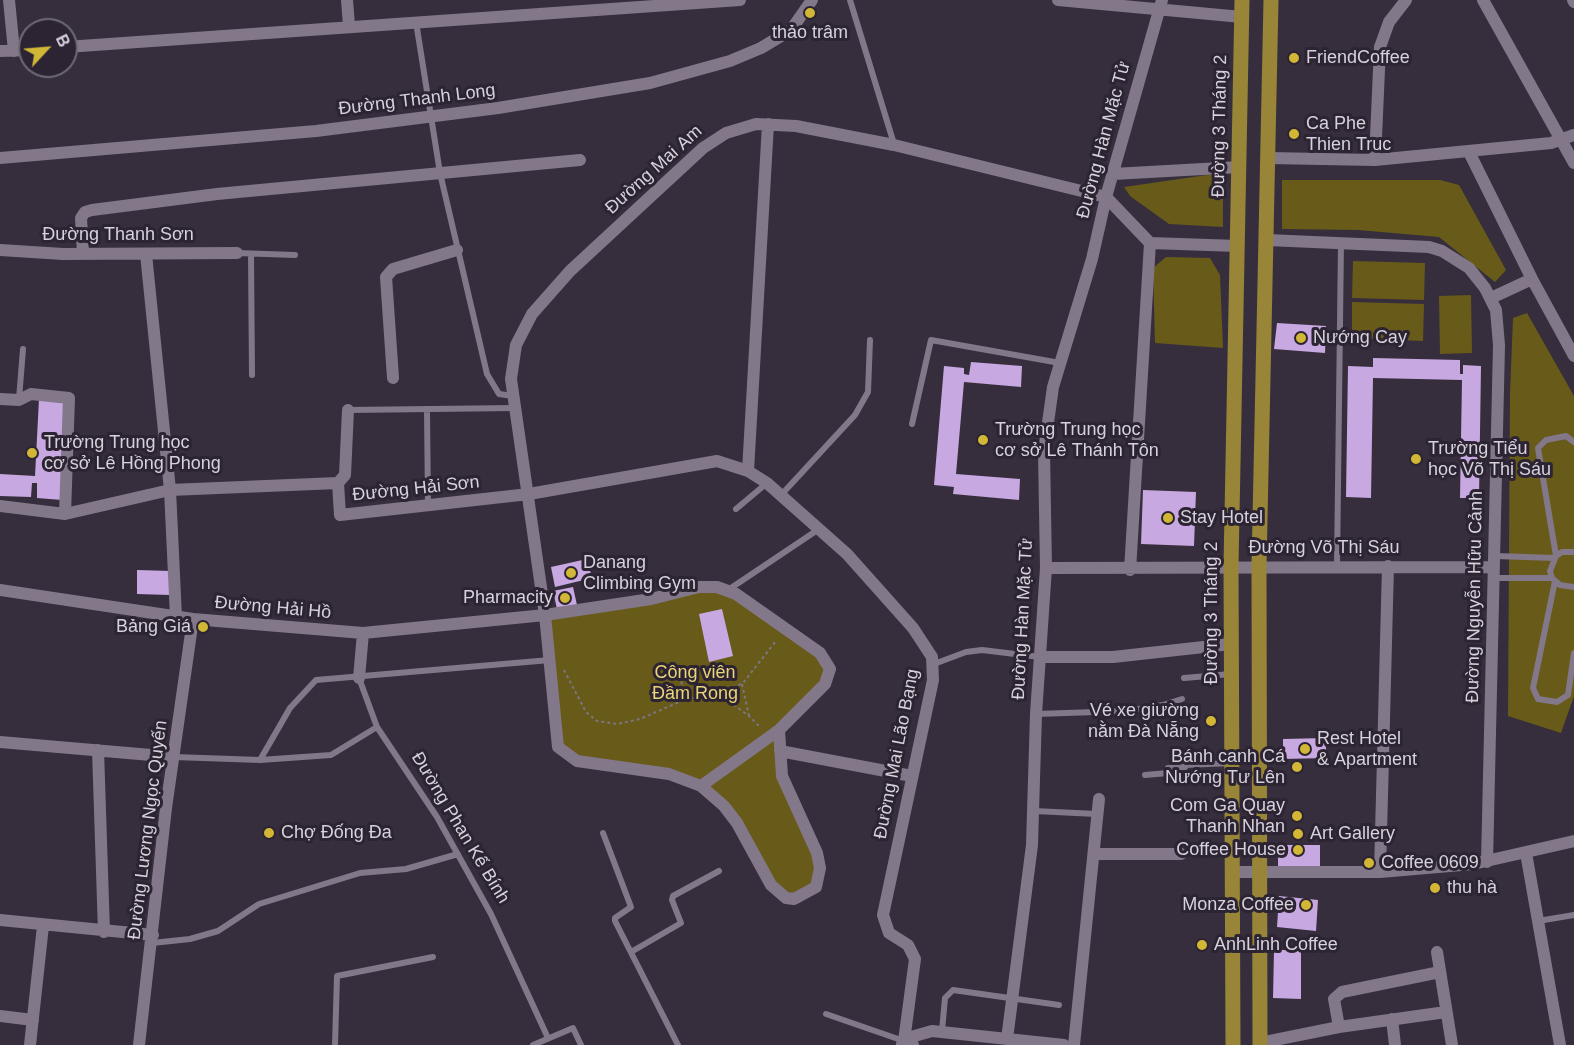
<!DOCTYPE html>
<meta charset="utf-8">
<style>
body{margin:0}
#map{position:relative;width:1574px;height:1045px;overflow:hidden;background:#362e3d;font-family:Arial,sans-serif}
canvas{display:block}
.north{position:absolute;left:18px;top:18px;width:60px;height:60px;box-sizing:border-box;background:#2c2432;border:2px solid #706976;border-radius:50%;rotate:64deg;font-size:16px;font-weight:700;line-height:24px;text-align:center;color:#d6d1db}
.north::after{content:'';display:block;margin:auto;width:21px;height:27px;background:#d2b736;clip-path:polygon(50% 0,100% 100%,50% 72%,0 100%)}
</style>
<div id="map">
<canvas width="1574" height="1045"></canvas>
<div class="north">B</div>
</div>
<script>
const g = document.querySelector('canvas').getContext('2d');
g.lineJoin = 'round';
function paint(path, color) { g.fillStyle = color; g.fill(path, 'evenodd'); }
const toPath = rows => new Path2D(rows.map(r => 'M' + r).join(''));
function stroke(path, color, width, dash) { g.strokeStyle = color; g.lineWidth = width; g.lineCap = dash ? 'butt' : 'round'; g.setLineDash(dash || []); g.stroke(path); }
function drawText(font, color, halo, rows, align = 'center') {
  g.font = font + ' Arial,sans-serif'; g.lineWidth = 6; g.setLineDash([]); g.textBaseline = 'middle'; g.strokeStyle = halo; g.fillStyle = color; for (const [text, x, y, turn = 0] of rows) {
    g.save(); g.translate(x, y); g.rotate((+turn || 0) * Math.PI / 180); g.textAlign = isNaN(turn) ? turn : align; if (halo) g.strokeText(text, 0, 0); g.fillText(text, 0, 0); g.restore();
  }
}
paint(toPath([
 [1214,174,1223,181,1223,227,1169,224,1130,196,1124,187],
 [1282,180,1440,180,1459,185,1506,270,1495,282,1439,237,1358,230,1282,229],
 [1166,257,1210,258,1220,275,1223,348,1155,343,1153,268],
 [1353,261,1425,263,1424,300,1352,298],
 [1471,295,1472,353,1440,354,1439,296],
 [1352,302,1424,304,1423,341,1352,338],
 [1527,313,1574,396,1574,696,1561,733,1508,716,1510,394,1513,318],
 [699,587,727,590,828,663,829,676,779,730,786,789,817,853,816,887,786,898,724,806,701,786,584,763,556,740,545,615]
]), '#685a19');
paint(toPath([
 [1277,323,1326,326,1325,353,1274,349],
 [1373,358,1460,360,1460,374,1463,374,1463,365,1481,366,1479,498,1460,498,1462,380,1373,378,1371,498,1346,497,1348,366,1373,367],
 [971,362,1022,366,1021,387,964,382,956,474,1020,479,1019,500,953,494,954,487,934,485,944,366,964,368,964,374,969,375],
 [39,399,67,400,62,500,37,498,37,483,32,483,31,497,0,496,0,474,35,476],
 [1143,490,1196,492,1194,546,1141,544],
 [587,559,592,578,555,587,551,567],
 [137,570,171,571,170,595,137,594],
 [573,587,577,605,557,609,553,591],
 [722,609,733,656,709,662,699,614],
 [1326,738,1326,758,1283,759,1283,739],
 [1278,845,1320,845,1320,867,1278,867],
 [1279,896,1318,900,1316,931,1277,927],
 [1274,950,1301,950,1301,999,1273,998]
]), '#c8a8e1');
stroke(toPath([
 [564,670,586,712,597,721,617,724,640,719,686,699,718,694,743,683,776,641],
 [678,670,686,699],
 [742,684,749,716],
 [719,694,749,716,761,728]
]), '#7c7682', 2, [3, 3]);
stroke(toPath([
 [850,0,894,144],
 [416,22,440,173,487,374,499,394,513,396],
 [237,253,295,255],
 [251,254,252,375],
 [19,399,23,349],
 [427,409,428,506],
 [348,410,515,408],
 [912,424,931,340,1060,363],
 [782,494,855,415,868,392,870,340],
 [736,509,767,483],
 [1574,552,1562,552,1556,556,1550,571,1552,578,1560,585,1574,587],
 [1495,556,1555,558],
 [1556,556,1538,448,1546,440,1566,436,1574,442],
 [1337,566,1341,242],
 [1494,578,1552,578],
 [1555,581,1533,688,1538,699,1557,702,1568,695,1574,653],
 [728,590,819,529],
 [934,664,966,652,982,650,1040,657],
 [359,678,377,727,437,817,491,914,548,1038],
 [1184,678,1231,674],
 [1036,714,1126,711,1163,705,1182,699],
 [174,757,260,760,331,755,377,727],
 [260,760,290,708,316,680,550,660],
 [1145,775,1168,773,1168,768,1185,767,1185,765,1232,763],
 [1034,811,1097,814],
 [603,833,631,907,615,918,615,921,678,1045],
 [1538,921,1574,915],
 [152,943,190,939,218,931,259,904,360,873,406,869,458,854],
 [631,952,681,923,672,900,673,896,719,871],
 [826,1014,904,1041],
 [942,1031,945,998,953,990,1059,1005],
 [335,1045,337,976,433,957],
 [533,1045,573,1028,581,1045]
]), '#827889', 6);
stroke(toPath([
 [9,0,14,51],
 [347,0,349,26],
 [1058,0,1242,17],
 [1483,0,1574,163],
 [1573,0,1574,2],
 [66,47,740,0],
 [0,51,30,50],
 [1469,152,1532,279,1574,356],
 [0,158,316,131,498,108,650,83,730,61,761,48,791,30,812,0],
 [1268,158,1375,160,1551,143,1574,135],
 [1375,160,1380,47,1389,22,1406,0],
 [1113,174,1239,167],
 [1267,240,1429,247,1442,251,1469,268,1485,288,1496,310,1499,345,1487,862],
 [1150,243,1238,246],
 [0,250,63,254,237,253],
 [83,254,81,218,85,212,92,210,217,194,580,160],
 [146,254,170,490,176,617],
 [1491,298,1532,279],
 [393,378,386,277,393,269,457,250],
 [0,399,19,400,31,394,69,398,65,514,170,490,338,483,340,515,529,494,717,461,748,471,767,483,847,554,913,628,932,657,933,680,883,915,889,933,908,945,915,959,904,1041,913,1045],
 [748,471,768,124],
 [338,483,345,475,348,410],
 [0,506,65,514],
 [1046,568,1494,567],
 [1130,570,1150,243],
 [0,590,193,619,363,633,545,615,651,599,699,587,717,587,736,594,820,653,830,669,825,684,779,730,701,786],
 [1040,657,1113,657,1231,644],
 [359,678,363,633],
 [779,730,782,776,817,853,820,868,816,887,794,899,786,898,771,885,737,823,724,806,701,786,669,774,577,761,558,747,545,615,511,379,516,345,532,314,570,271,703,148,726,133,756,124,796,126,894,145,1106,197,1150,243],
 [0,742,174,757],
 [98,750,104,932],
 [780,751,912,776],
 [1526,853,1560,1045],
 [1094,854,1181,854],
 [1234,872,1380,872,1473,864,1574,841],
 [1380,872,1388,566],
 [0,920,153,935],
 [1437,952,1452,1045],
 [0,1016,33,1020],
 [1392,1019,1395,1045],
 [1339,1027,1334,999,1342,992,1440,972],
 [1007,1039,1032,845,1036,714,1046,568,1044,451,1053,387,1092,259,1106,197,1162,0],
 [1260,1043,1339,1027,1446,1012],
 [902,1044,911,1037,932,1031,1064,1045],
 [30,1045,43,926],
 [139,1045,166,808,193,619],
 [1074,1045,1099,799]
]), '#827889', 12);
stroke(toPath([
 [1233,1045,1231,566,1242,0],
 [1260,1045,1259,566,1271,0]
]), '#988537', 15);
for (const [x, y, r, color] of [
 [810,13,6,"#d2b736"],
 [1294,58,6,"#d2b736"],
 [1294,134,6,"#d2b736"],
 [1301,338,6,"#d2b736"],
 [983,440,6,"#d2b736"],
 [32,453,6,"#d2b736"],
 [1416,459,6,"#d2b736"],
 [1168,518,6,"#d2b736"],
 [571,573,6,"#d2b736"],
 [565,598,6,"#d2b736"],
 [203,627,6,"#d2b736"],
 [1211,721,6,"#d2b736"],
 [1305,749,6,"#d2b736"],
 [1297,767,6,"#d2b736"],
 [1297,816,6,"#d2b736"],
 [269,833,6,"#d2b736"],
 [1298,834,6,"#d2b736"],
 [1298,850,6,"#d2b736"],
 [1369,863,6,"#d2b736"],
 [1435,888,6,"#d2b736"],
 [1306,905,6,"#d2b736"],
 [1202,945,6,"#d2b736"]
]) { const dot = new Path2D(); dot.arc(x, y, r, 0, 2 * Math.PI); g.fillStyle = color; g.fill(dot); stroke(dot, '#2c2432', 2); }
drawText('18px', '#d6d1db', '#2c2432', [
 ["thảo trâm",810,33,"center"],
 ["FriendCoffee",1306,58],
 ["Ca Phe",1306,124],
 ["Thien Truc",1306,145],
 ["Nướng Cay",1313,338],
 ["Trường Trung học",995,430],
 ["cơ sở Lê Thánh Tôn",995,451],
 ["Trường Trung học",44,443],
 ["cơ sở Lê Hồng Phong",44,464],
 ["Trường Tiểu",1428,449],
 ["học Võ Thị Sáu",1428,470],
 ["Stay Hotel",1180,518],
 ["Danang",583,563],
 ["Climbing Gym",583,584],
 ["Pharmacity",553,598,"right"],
 ["Bảng Giá",191,627,"right"],
 ["Vé xe giường",1199,711,"right"],
 ["nằm Đà Nẵng",1199,732,"right"],
 ["Rest Hotel",1317,739],
 ["& Apartment",1317,760],
 ["Bánh canh Cá",1285,757,"right"],
 ["Nướng Tư Lên",1285,778,"right"],
 ["Com Ga Quay",1285,806,"right"],
 ["Thanh Nhan",1285,827,"right"],
 ["Chợ Đống Đa",281,833],
 ["Art Gallery",1310,834],
 ["Coffee House",1286,850,"right"],
 ["Coffee 0609",1381,863],
 ["thu hà",1447,888],
 ["Monza Coffee",1294,905,"right"],
 ["AnhLinh Coffee",1214,945]
], 'left');
drawText('18px', '#d6d1db', '#2c2432', [
 ["Đường Thanh Long",417,100,-7],
 ["Đường 3 Tháng 2",1220,126,-89],
 ["Đường Hàn Mặc Tử",1104,140,-75],
 ["Đường Mai Am",654,170,-42],
 ["Đường Thanh Sơn",118,235],
 ["Đường Hải Sơn",416,489,-6],
 ["Đường Võ Thị Sáu",1324,548],
 ["Đường Nguyễn Hữu Cảnh",1475,597,-89],
 ["Đường Hải Hồ",273,608,5],
 ["Đường 3 Tháng 2",1212,613,-90],
 ["Đường Hàn Mặc Tử",1023,619,-87],
 ["Đường Mai Lão Bạng",897,754,-79],
 ["Đường Phan Kế Bính",460,828,59],
 ["Đường Lương Ngọc Quyến",148,830,-83]
]);
drawText('18px', '#e9d477', '#2c2432', [
 ["Công viên",695,673],
 ["Đầm Rong",695,694]
]);
</script>
